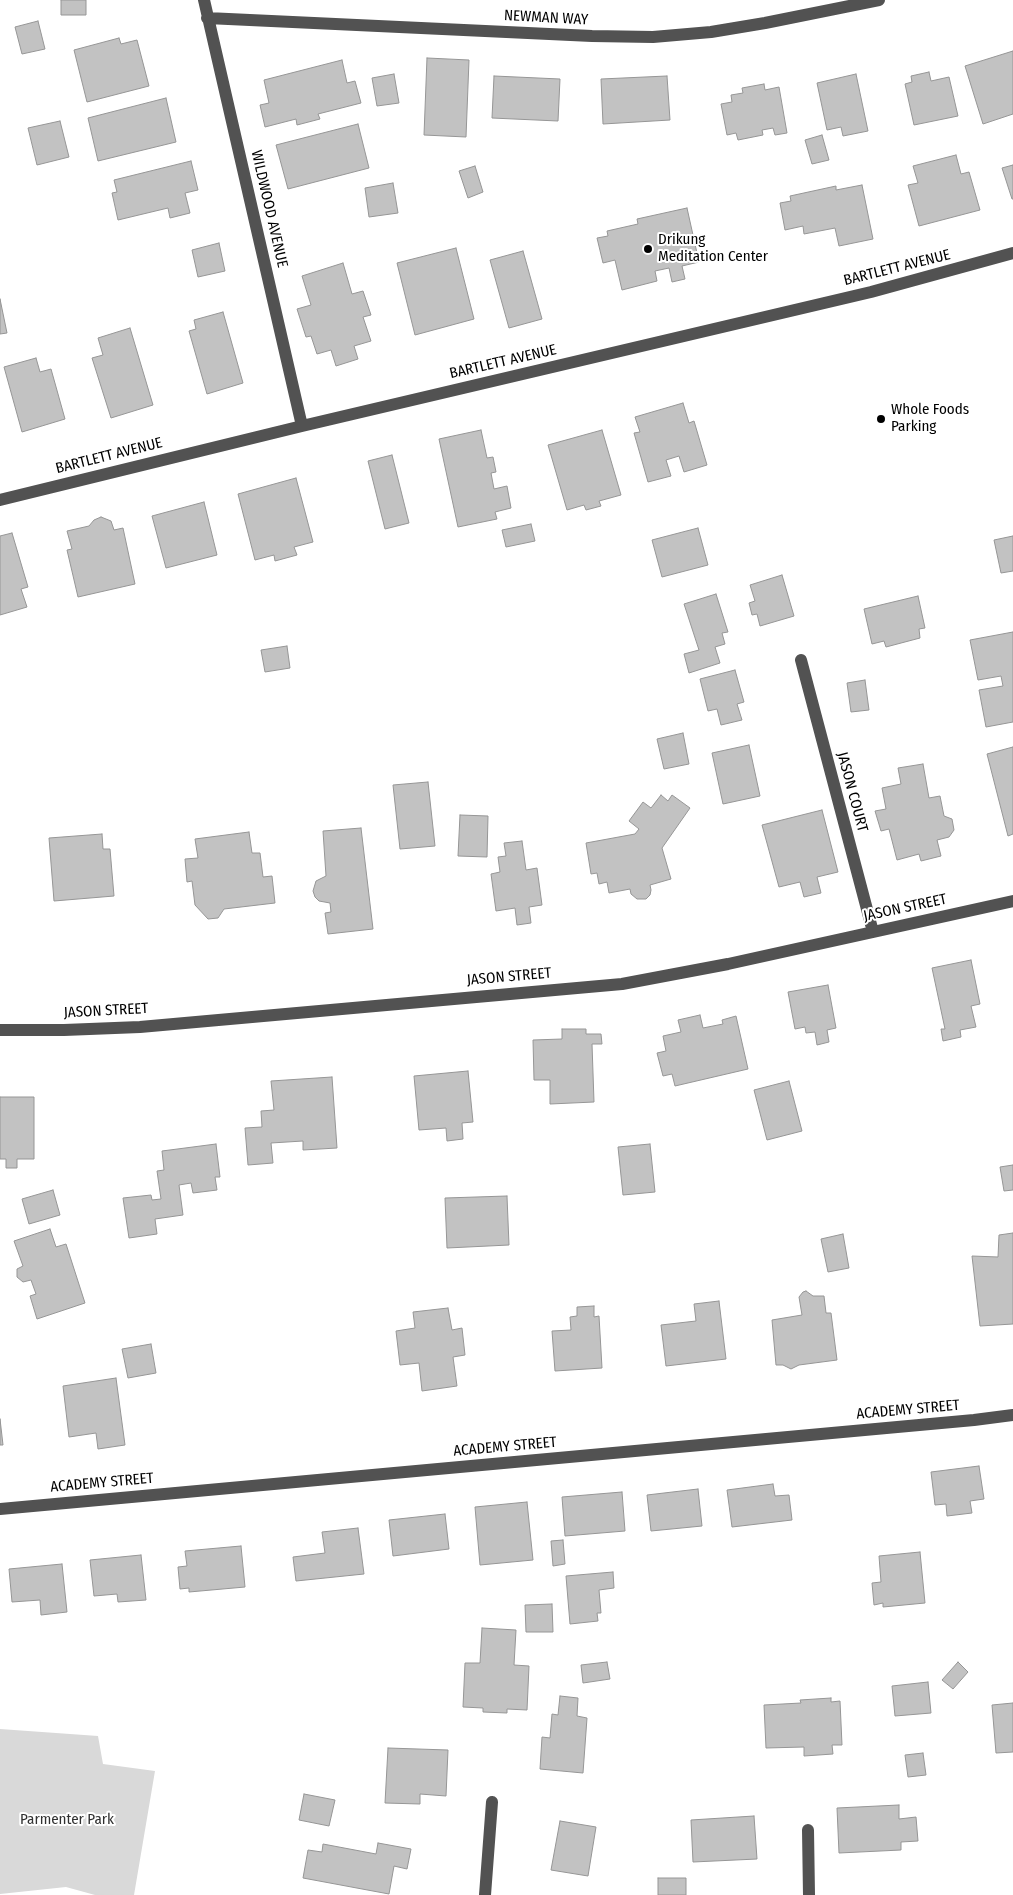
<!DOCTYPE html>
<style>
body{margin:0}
canvas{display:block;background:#fff}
</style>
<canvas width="1013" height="1895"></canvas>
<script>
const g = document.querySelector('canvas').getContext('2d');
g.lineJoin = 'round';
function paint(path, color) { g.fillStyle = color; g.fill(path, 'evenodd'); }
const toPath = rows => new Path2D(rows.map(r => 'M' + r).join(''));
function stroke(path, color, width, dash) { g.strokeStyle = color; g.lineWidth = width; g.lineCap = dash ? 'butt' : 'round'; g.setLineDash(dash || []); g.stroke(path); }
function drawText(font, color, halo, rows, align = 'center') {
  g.font = font + ' "Fira Sans Condensed",sans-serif'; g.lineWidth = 4; g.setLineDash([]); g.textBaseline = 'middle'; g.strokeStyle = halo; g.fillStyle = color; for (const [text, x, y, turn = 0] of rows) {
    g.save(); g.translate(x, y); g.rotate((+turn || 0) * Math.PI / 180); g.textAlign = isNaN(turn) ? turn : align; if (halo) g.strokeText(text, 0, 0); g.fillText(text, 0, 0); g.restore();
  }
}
paint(toPath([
 [0,1729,98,1736,103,1764,155,1771,134,1895,95,1895,66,1887,0,1894]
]), '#d9d9d9');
const building = toPath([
 [61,0,86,0,86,15,61,15,61,0],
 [38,21,45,49,22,54,15,27,38,21],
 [119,38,121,44,137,40,149,86,87,102,74,50,119,38],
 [1013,51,1013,114,983,124,965,66,1013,51],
 [427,58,469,60,466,137,424,135,427,58],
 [342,60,347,83,355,81,361,103,318,114,320,119,297,125,296,119,265,127,260,105,269,103,264,80,342,60],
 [929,72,931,81,949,77,958,116,914,125,905,84,912,82,911,76,929,72],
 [394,74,399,103,377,106,372,78,394,74],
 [856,74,868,131,843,136,841,127,827,130,817,83,856,74],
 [494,76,560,79,558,121,492,118,494,76],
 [667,76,670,120,603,124,601,79,667,76],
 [764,84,765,90,779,87,787,133,775,135,773,128,762,130,763,135,738,140,736,133,727,135,721,104,732,102,731,95,743,93,742,88,764,84],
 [166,98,176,142,98,161,88,118,166,98],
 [60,121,69,157,37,165,28,128,60,121],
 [358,124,369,168,288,189,276,145,358,124],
 [822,135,829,160,812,164,805,140,822,135],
 [956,155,961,174,969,172,980,210,919,226,908,185,918,183,913,166,956,155],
 [191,161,198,190,185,193,190,213,170,218,168,208,118,220,112,193,117,192,114,180,191,161],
 [1013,165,1013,199,1012,199,1002,168,1013,165],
 [475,166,483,192,468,198,459,171,475,166],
 [393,183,398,213,369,217,365,188,393,183],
 [862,185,873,239,839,246,835,228,804,234,803,226,785,230,780,203,791,201,790,196,836,186,836,190,862,185],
 [687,208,699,262,682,266,685,279,672,282,669,268,655,271,657,281,622,290,615,260,603,263,597,238,608,236,607,231,638,224,637,219,687,208],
 [219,243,225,271,198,277,192,250,219,243],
 [456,248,474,319,415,335,397,263,456,248],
 [523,251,542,319,509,328,490,260,523,251],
 [343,263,352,294,363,291,371,315,363,317,371,341,354,346,358,359,336,366,331,350,317,354,311,336,306,337,297,309,311,305,302,276,343,263],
 [0,299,7,333,0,334,0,299],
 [223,312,243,383,207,394,189,331,196,329,194,320,223,312],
 [130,328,153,405,111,418,92,358,103,355,98,338,130,328],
 [36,358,40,372,51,369,65,419,22,432,4,367,36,358],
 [683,403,689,423,694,421,707,465,684,472,679,456,666,460,671,476,648,482,634,433,640,432,635,417,683,403],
 [481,430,487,458,493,457,496,472,491,473,494,489,507,486,511,508,495,512,497,519,458,527,439,439,481,430],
 [602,430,621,495,599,501,601,506,586,510,584,505,567,510,548,445,602,430],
 [392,455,409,523,385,529,368,461,392,455],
 [296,478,313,542,294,547,297,555,275,561,274,555,255,560,238,494,296,478],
 [204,502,217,555,166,568,152,516,204,502],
 [101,517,111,521,114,530,123,528,135,584,78,597,67,550,72,549,67,531,89,526,94,520,101,517],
 [531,524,535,541,506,547,502,530,531,524],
 [698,528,708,565,662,577,652,540,698,528],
 [12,533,28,587,21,589,27,607,0,615,0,536,12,533],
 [1013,536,1013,571,1001,573,994,540,1013,536],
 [782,575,794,616,760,626,757,614,752,615,749,603,755,601,750,585,782,575],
 [716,594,728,632,722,633,725,644,715,647,720,663,689,673,684,654,699,650,684,604,716,594],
 [918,596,925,628,919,629,920,638,886,647,884,641,872,644,864,609,918,596],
 [1013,632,1013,722,986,727,979,690,1003,686,1001,676,978,680,970,640,1013,632],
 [287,646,290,668,265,672,261,650,287,646],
 [735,670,744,702,737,704,742,720,721,725,717,709,708,711,700,679,735,670],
 [865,680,869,710,851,712,847,683,865,680],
 [683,733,689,764,664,769,657,739,683,733],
 [749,745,760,796,723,804,712,753,749,745],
 [1013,747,1013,834,1008,836,987,754,1013,747],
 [923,764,929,798,940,796,944,816,952,819,954,830,949,837,937,840,941,856,921,861,919,854,897,860,889,829,881,831,875,811,886,809,882,788,901,784,898,768,923,764],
 [428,782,435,846,400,849,393,785,428,782],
 [661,795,668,801,672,795,690,808,662,848,671,879,650,885,651,890,650,895,646,899,637,899,631,894,630,889,609,893,607,882,599,884,597,873,591,874,586,843,635,834,639,829,629,821,643,802,651,808,661,795],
 [822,810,838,872,817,877,821,893,804,897,800,882,779,887,762,825,822,810],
 [460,815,488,816,487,857,458,856,460,815],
 [361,828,373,929,328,934,325,913,331,912,330,903,319,901,315,897,313,891,316,881,326,876,323,831,361,828],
 [249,832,252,853,260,853,263,877,272,876,275,903,224,909,218,918,208,919,195,905,192,881,187,882,185,859,198,858,195,839,249,832],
 [102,834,103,849,110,849,114,896,54,901,49,838,102,834],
 [522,841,526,870,537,868,542,905,529,907,531,923,517,925,515,908,496,911,491,874,500,872,498,857,506,856,504,843,522,841],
 [971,960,980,1004,971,1006,976,1027,960,1030,961,1037,943,1041,941,1029,945,1029,932,968,971,960],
 [828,985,836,1028,827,1030,829,1042,817,1045,815,1032,806,1033,805,1027,795,1029,788,992,828,985],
 [700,1015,703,1028,723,1024,722,1020,736,1016,748,1069,675,1086,672,1074,663,1076,657,1053,666,1051,663,1036,681,1032,678,1020,700,1015],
 [562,1029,586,1029,586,1034,601,1034,602,1044,592,1044,594,1102,550,1104,550,1080,534,1080,533,1040,562,1039,562,1029],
 [468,1071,473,1122,462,1123,463,1139,447,1141,446,1128,419,1130,414,1076,468,1071],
 [332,1077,337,1148,303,1150,303,1141,271,1143,273,1163,248,1165,245,1128,262,1127,261,1111,274,1110,271,1081,332,1077],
 [789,1081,802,1131,767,1140,754,1090,789,1081],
 [0,1097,34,1097,34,1159,17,1159,17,1168,6,1168,6,1159,0,1159,0,1097],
 [216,1144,220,1177,215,1177,217,1190,193,1193,191,1183,179,1185,183,1215,155,1219,157,1234,129,1238,123,1198,151,1195,152,1200,161,1199,157,1171,164,1170,162,1151,216,1144],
 [650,1144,655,1192,623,1195,618,1147,650,1144],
 [1013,1165,1013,1190,1004,1191,1000,1167,1013,1165],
 [53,1190,60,1215,29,1224,22,1199,53,1190],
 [507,1196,509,1245,447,1248,445,1198,507,1196],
 [50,1229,56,1247,66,1244,85,1303,37,1319,30,1296,36,1294,31,1280,23,1282,17,1277,17,1269,23,1266,14,1241,50,1229],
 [1013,1233,1013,1324,980,1326,972,1256,998,1257,999,1235,1013,1233],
 [843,1234,849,1268,828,1272,821,1239,843,1234],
 [806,1291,813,1296,824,1296,826,1313,831,1313,837,1360,799,1365,791,1369,783,1365,776,1365,772,1320,802,1315,799,1297,803,1292,806,1291],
 [719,1301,726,1359,666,1366,661,1325,696,1321,694,1304,719,1301],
 [594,1306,594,1317,599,1316,602,1368,555,1371,552,1331,571,1330,570,1317,577,1316,577,1307,594,1306],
 [448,1308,452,1330,462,1328,465,1355,453,1357,457,1386,422,1391,419,1363,400,1365,396,1331,415,1328,413,1312,448,1308],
 [151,1344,156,1373,128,1378,122,1349,151,1344],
 [116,1378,125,1445,98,1449,96,1433,69,1437,63,1386,116,1378],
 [0,1419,3,1445,0,1445,0,1419],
 [979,1466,984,1499,970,1501,972,1513,947,1516,946,1504,935,1505,931,1472,979,1466],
 [773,1484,775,1496,789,1495,792,1520,732,1527,727,1490,773,1484],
 [698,1489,702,1526,651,1531,647,1495,698,1489],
 [622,1492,625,1531,565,1536,562,1497,622,1492],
 [527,1502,533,1560,480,1565,475,1507,527,1502],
 [445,1514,449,1549,393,1556,389,1520,445,1514],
 [358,1528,364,1574,296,1581,293,1557,325,1553,322,1532,358,1528],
 [563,1540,565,1564,553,1566,551,1541,563,1540],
 [241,1546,245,1587,189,1592,189,1588,180,1589,178,1567,187,1566,185,1551,241,1546],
 [920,1552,925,1603,883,1607,883,1603,874,1605,872,1583,881,1582,879,1556,920,1552],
 [141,1555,146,1600,118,1602,117,1594,94,1596,90,1560,141,1555],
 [62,1564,67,1612,41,1615,40,1600,12,1602,9,1569,62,1564],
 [613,1572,614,1588,599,1590,601,1613,597,1613,598,1621,570,1624,566,1576,613,1572],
 [552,1604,553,1632,526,1632,525,1605,552,1604],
 [482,1628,516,1630,514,1665,529,1666,527,1710,507,1709,507,1713,483,1712,483,1708,463,1707,465,1663,480,1663,482,1628],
 [607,1662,610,1679,583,1683,581,1665,607,1662],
 [958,1662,968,1672,953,1689,942,1680,958,1662],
 [928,1682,931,1713,895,1716,892,1686,928,1682],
 [560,1696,578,1698,577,1716,587,1718,583,1773,540,1769,542,1737,550,1738,552,1714,558,1715,560,1696],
 [831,1698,831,1702,840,1701,842,1745,832,1745,833,1754,804,1756,804,1747,766,1748,764,1705,801,1703,800,1700,831,1698],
 [1013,1703,1013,1752,996,1753,992,1705,1013,1703],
 [388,1748,448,1750,446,1796,420,1794,420,1804,385,1803,388,1748],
 [923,1753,926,1775,908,1777,905,1755,923,1753],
 [304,1794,335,1800,329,1826,299,1820,304,1794],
 [899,1805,899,1819,916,1817,918,1841,901,1842,901,1850,839,1853,837,1808,899,1805],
 [754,1816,757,1859,693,1862,691,1820,754,1816],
 [560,1821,596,1827,588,1876,551,1870,560,1821],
 [378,1843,411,1849,407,1869,394,1866,389,1894,303,1878,308,1850,322,1852,323,1844,376,1854,378,1843],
 [658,1878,686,1878,686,1895,658,1895,658,1878]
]);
paint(building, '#c2c2c2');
stroke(building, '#969696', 1);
stroke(toPath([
 [204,0,302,426],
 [207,18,592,36,653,37,711,32,765,23,879,0],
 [0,500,302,426,871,292,1013,253],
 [801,660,873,932],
 [0,1030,64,1030,140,1027,622,984,728,964,1013,901],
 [0,1509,974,1420,1013,1415],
 [808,1830,809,1895],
 [485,1895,492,1802]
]), '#525252', 12);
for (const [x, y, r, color] of [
 [648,249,5,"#000"],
 [881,419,5,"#000"]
]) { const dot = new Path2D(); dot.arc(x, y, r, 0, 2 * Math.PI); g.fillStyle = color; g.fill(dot); stroke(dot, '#fff', 2); }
drawText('15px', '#000', '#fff', [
 ["NEWMAN WAY",546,18,3],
 ["WILDWOOD AVENUE",269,209,77],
 ["BARTLETT AVENUE",897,268,-14],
 ["BARTLETT AVENUE",503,362,-13],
 ["BARTLETT AVENUE",109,456,-14],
 ["JASON COURT",852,792,75],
 ["JASON STREET",905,908,-12],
 ["JASON STREET",509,977,-5],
 ["JASON STREET",106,1011,-3],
 ["ACADEMY STREET",908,1410,-5],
 ["ACADEMY STREET",505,1447,-5],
 ["ACADEMY STREET",102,1483,-5]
]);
drawText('15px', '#000', '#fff', [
 ["Drikung",658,240],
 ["Meditation Center",658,257],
 ["Whole Foods",891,410],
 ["Parking",891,427]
], 'left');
drawText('15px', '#303030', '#fff', [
 ["Parmenter Park",67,1820]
]);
</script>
